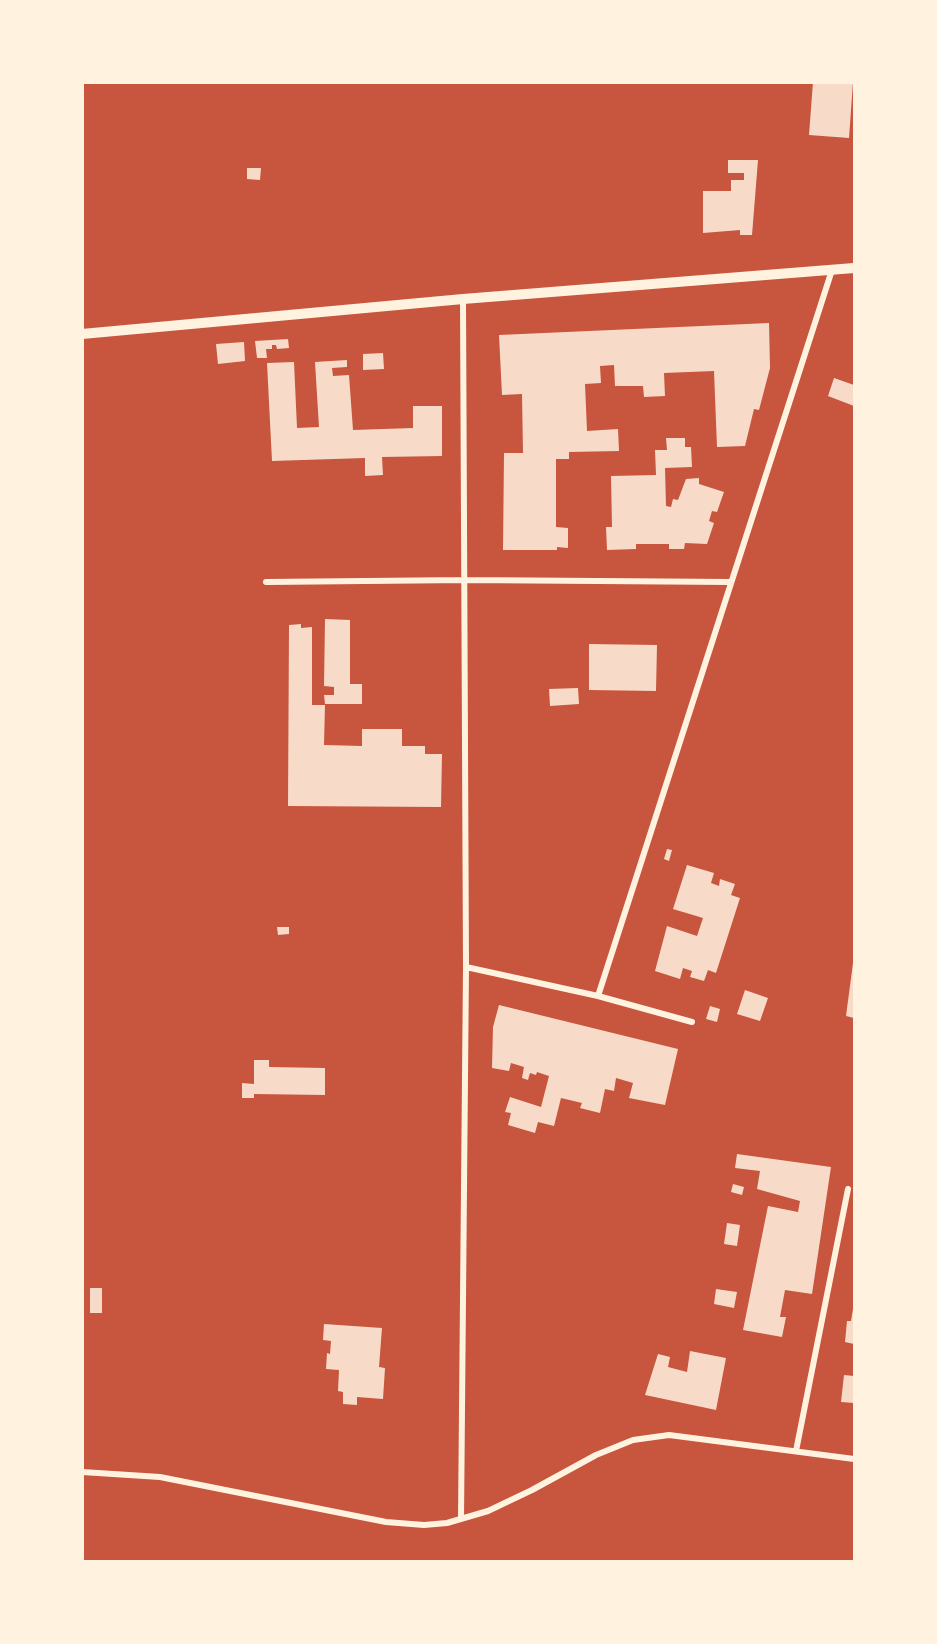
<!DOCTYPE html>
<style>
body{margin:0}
#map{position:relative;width:937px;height:1644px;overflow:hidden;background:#c8553d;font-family:"DM Sans",sans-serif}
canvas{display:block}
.frame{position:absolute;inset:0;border:84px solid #fff3e0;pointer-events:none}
</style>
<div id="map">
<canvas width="937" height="1644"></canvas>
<div class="frame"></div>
</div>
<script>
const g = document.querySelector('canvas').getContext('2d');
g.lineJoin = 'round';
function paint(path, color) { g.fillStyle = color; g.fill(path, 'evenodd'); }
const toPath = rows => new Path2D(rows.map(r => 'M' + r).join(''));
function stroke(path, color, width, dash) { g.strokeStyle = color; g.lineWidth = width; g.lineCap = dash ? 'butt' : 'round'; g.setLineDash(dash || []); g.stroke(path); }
paint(toPath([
 [813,82,853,82,849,138,809,135],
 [728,160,758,160,752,235,740,235,740,230,703,233,703,191,731,191,731,180,744,180,744,173,728,173],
 [247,168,261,168,260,180,247,179],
 [769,323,770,368,759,410,754,409,745,446,717,447,714,371,664,373,665,396,644,397,643,386,615,386,614,365,600,366,601,383,585,384,587,431,618,429,619,451,569,452,569,459,556,459,556,527,568,528,568,548,557,547,557,550,503,550,504,453,523,453,522,394,502,395,499,335],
 [288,339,289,348,277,349,276,345,272,345,272,349,266,349,267,358,257,358,255,341],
 [244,342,245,361,218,364,216,344],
 [383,353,384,369,363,370,363,354],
 [347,360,347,367,332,368,333,376,349,375,353,430,413,428,413,406,442,406,442,456,382,457,383,475,365,476,365,458,272,461,267,363,294,362,297,428,319,427,315,362],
 [834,378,854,385,854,406,828,396],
 [666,438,685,438,685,447,691,447,692,467,665,468,666,506,671,507,673,499,678,500,686,479,699,478,699,484,724,492,717,512,712,511,709,521,714,523,707,544,685,543,684,549,669,549,669,544,636,544,636,549,607,550,606,527,612,527,611,476,656,475,655,450,667,450],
 [325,619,350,620,350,684,362,684,362,704,325,704,324,695,334,695,334,687,324,686],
 [301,624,301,628,312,627,312,705,325,705,324,745,362,746,362,729,402,729,402,746,425,746,425,754,442,754,441,807,288,806,289,625],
 [589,644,657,645,656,691,589,690],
 [578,688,579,704,550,706,549,689],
 [667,849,672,850,669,861,664,859],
 [687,865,714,873,711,883,719,886,720,879,735,884,731,895,740,898,716,973,708,970,704,981,690,977,692,971,683,968,680,979,655,971,667,926,697,936,703,918,673,909],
 [277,927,289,927,289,934,278,935],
 [853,963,854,963,854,1018,846,1016],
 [745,990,768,998,760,1021,737,1014],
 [499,1005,678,1049,665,1105,629,1098,633,1083,616,1078,614,1091,605,1089,600,1113,580,1108,582,1103,561,1098,554,1126,538,1122,535,1133,508,1125,511,1113,505,1112,510,1097,541,1107,549,1076,537,1072,536,1075,530,1073,528,1080,522,1078,524,1067,511,1063,509,1071,492,1068,493,1027],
 [710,1006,720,1009,717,1022,706,1019],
 [254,1060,269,1060,269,1067,325,1068,325,1095,254,1094,254,1098,242,1098,242,1083,254,1084],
 [737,1154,831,1167,812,1294,785,1290,780,1317,786,1317,782,1337,743,1330,768,1206,798,1212,800,1201,757,1189,760,1171,735,1168],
 [733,1184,744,1187,742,1195,731,1192],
 [727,1223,740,1225,737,1246,724,1244],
 [90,1288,102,1288,102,1313,90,1313],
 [716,1289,737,1292,734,1308,714,1304],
 [853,1309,854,1309,854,1344,845,1342,847,1321,851,1321],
 [324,1324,382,1328,379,1367,385,1368,383,1399,357,1397,357,1405,343,1404,343,1392,338,1391,339,1370,326,1369,327,1353,330,1354,331,1341,323,1340],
 [690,1351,726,1358,716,1410,645,1395,658,1354,670,1357,668,1367,687,1372],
 [844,1375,854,1376,854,1403,841,1402]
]), '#f7dbc8');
stroke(toPath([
 [266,582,465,580,731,582],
 [466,967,598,996,692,1022],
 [598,996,832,270],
 [796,1451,848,1189],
 [82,1472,160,1477,386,1522,424,1525,447,1523,488,1511,532,1490,596,1455,633,1440,669,1435,854,1459],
 [461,1519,466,967,463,299]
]), '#fff3e0', 6);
stroke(toPath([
 [82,334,463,299,854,268]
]), '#fff3e0', 10);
</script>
